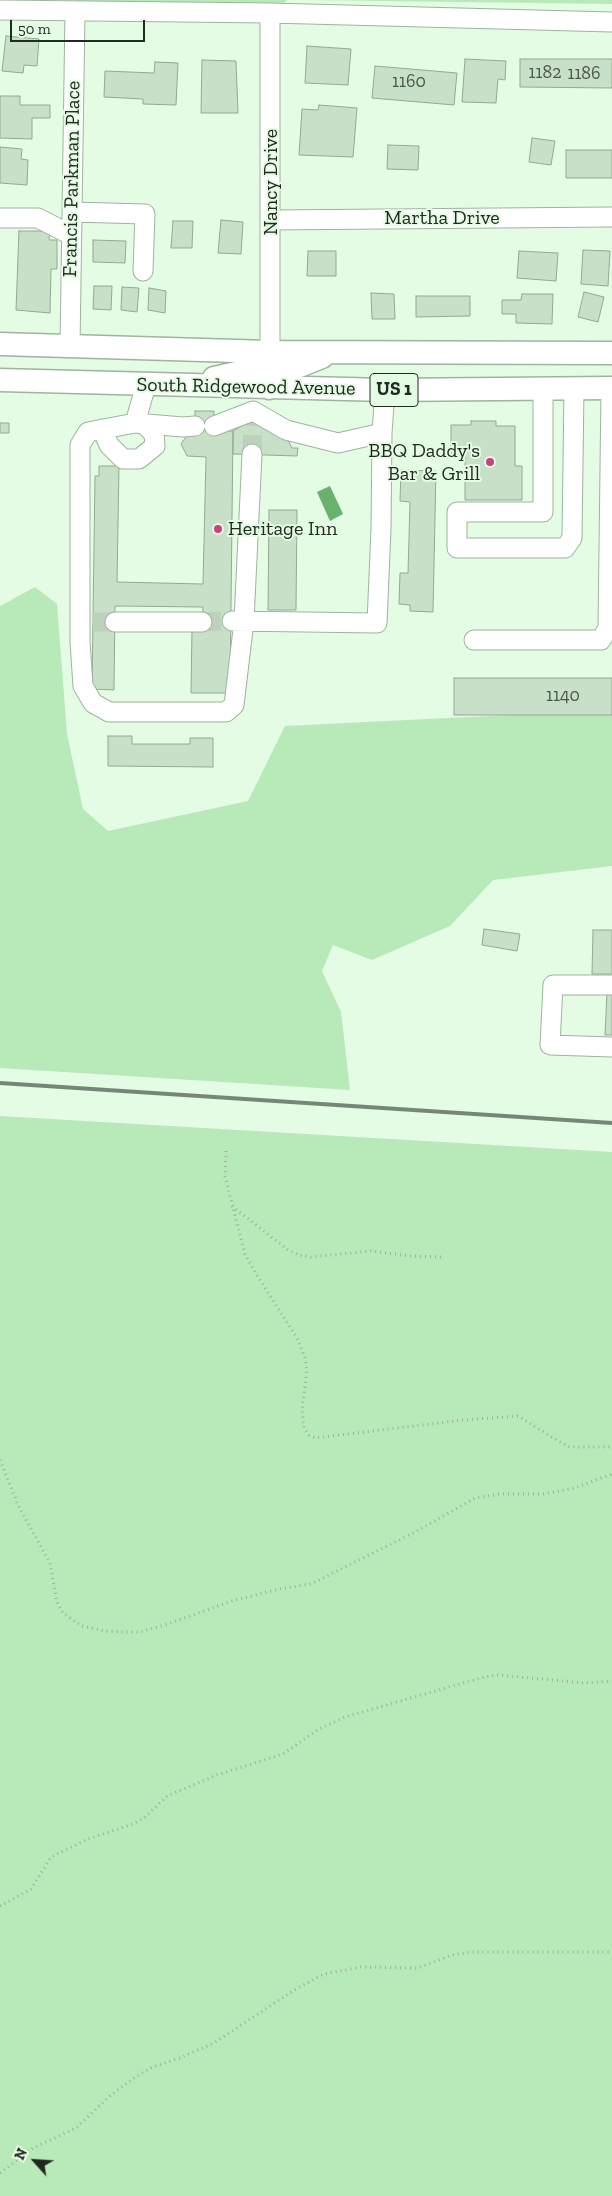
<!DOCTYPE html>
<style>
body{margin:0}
#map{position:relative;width:612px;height:2196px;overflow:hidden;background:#e4fbe4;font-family:"Zilla Slab",serif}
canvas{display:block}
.north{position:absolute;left:10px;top:2136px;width:50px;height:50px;-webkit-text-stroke:4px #e4fbe4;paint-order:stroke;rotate:296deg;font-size:14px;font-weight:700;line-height:20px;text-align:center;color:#212a21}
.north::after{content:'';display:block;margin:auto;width:18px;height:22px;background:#212a21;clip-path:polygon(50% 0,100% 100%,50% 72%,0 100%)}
.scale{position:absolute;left:10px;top:20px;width:135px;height:22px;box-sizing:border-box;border:2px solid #212a21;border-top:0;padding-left:6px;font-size:15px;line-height:18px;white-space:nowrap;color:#212a21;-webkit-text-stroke:4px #e4fbe4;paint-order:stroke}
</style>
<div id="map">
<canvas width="612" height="2196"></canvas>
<div class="north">N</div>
<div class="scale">50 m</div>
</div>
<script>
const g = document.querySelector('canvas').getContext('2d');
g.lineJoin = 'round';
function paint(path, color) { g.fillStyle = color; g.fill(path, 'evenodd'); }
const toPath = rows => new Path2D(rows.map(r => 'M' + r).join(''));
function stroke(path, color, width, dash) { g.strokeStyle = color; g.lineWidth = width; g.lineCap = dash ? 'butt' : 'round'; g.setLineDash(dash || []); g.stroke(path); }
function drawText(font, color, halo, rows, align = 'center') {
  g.font = font + ' "Zilla Slab",serif'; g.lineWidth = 4; g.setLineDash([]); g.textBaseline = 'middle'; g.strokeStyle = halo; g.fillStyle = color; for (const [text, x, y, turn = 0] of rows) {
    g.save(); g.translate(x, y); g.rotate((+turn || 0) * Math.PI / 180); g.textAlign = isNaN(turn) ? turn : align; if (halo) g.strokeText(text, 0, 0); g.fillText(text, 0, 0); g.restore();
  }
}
paint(toPath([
 [74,0,287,0,282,4,77,2],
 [308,0,612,0,612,4],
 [35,587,57,604,67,734,83,809,108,831,248,801,285,726,612,710,612,866,493,880,450,926,372,960,333,945,322,971,341,1012,350,1090,0,1068,0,606],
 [0,1116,612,1152,612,2196,0,2196]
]), '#b8eab9');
paint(toPath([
 [330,486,343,514,330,521,317,492]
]), '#69b16d');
const building = toPath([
 [6,36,39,39,37,66,24,65,23,73,2,71,6,36],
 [307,46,351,49,348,85,305,83,307,46],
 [465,59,506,61,505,80,498,79,496,103,462,102,465,59],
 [520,59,612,59,612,88,520,87,520,59],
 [202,60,236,61,238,113,201,113,202,60],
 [155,62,178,63,176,105,143,104,143,99,104,97,105,71,154,73,155,62],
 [375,66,457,73,454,105,372,98,375,66],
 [0,96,20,96,20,105,50,105,50,118,32,118,32,139,0,138,0,96],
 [319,105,357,108,353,157,299,155,302,109,318,110,319,105],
 [532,138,555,141,551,165,529,162,532,138],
 [388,145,419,146,418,170,387,169,388,145],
 [0,147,22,149,21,159,28,160,27,185,0,183,0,147],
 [566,150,612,150,612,178,566,178,566,150],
 [221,220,243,222,241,254,218,253,221,220],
 [173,221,193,221,192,248,171,248,173,221],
 [19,231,50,231,49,240,57,240,57,269,51,269,50,313,16,310,19,231],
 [93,240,126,241,125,263,93,262,93,240],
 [583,250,610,251,608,286,581,284,583,250],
 [308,251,336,251,336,276,307,276,308,251],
 [519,251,558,253,556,281,517,278,519,251],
 [94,286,112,286,111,310,93,309,94,286],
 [122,287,139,288,137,312,121,310,122,287],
 [149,288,166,291,165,313,148,310,149,288],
 [584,292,604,297,598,322,578,317,584,292],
 [371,293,394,294,395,319,372,319,371,293],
 [522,294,553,294,552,324,516,323,516,314,502,314,502,300,521,300,522,294],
 [416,296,470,296,470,316,416,317,416,296],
 [195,411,214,411,214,431,233,431,230,693,191,693,192,628,202,629,203,607,115,606,114,690,92,689,95,476,99,476,99,466,119,466,117,582,203,584,206,457,187,456,181,444,188,434,195,434,195,411],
 [257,416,289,442,292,448,298,448,297,456,233,454,233,431,257,416],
 [471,421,496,421,496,426,515,426,515,466,522,466,522,500,465,500,465,457,451,457,451,425,471,425,471,421],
 [0,423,9,423,9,433,0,433,0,423],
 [401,470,436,471,433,612,410,611,410,605,399,604,400,573,408,573,410,502,400,501,401,470],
 [269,510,297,510,296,610,268,610,269,510],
 [454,678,612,678,612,715,454,715,454,678],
 [108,736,132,736,132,744,190,744,190,738,213,738,213,767,108,766,108,736],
 [484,929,520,934,517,951,482,945,484,929],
 [593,930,612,930,612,974,592,974,593,930],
 [607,992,612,992,612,1035,605,1035,607,992]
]);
paint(building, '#c8dfc8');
stroke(building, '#93a993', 1);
stroke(toPath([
 [252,454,253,419],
 [93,622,115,622],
 [202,622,231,621]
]), '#bdd1bd', 19, [19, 9]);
const minor = toPath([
 [0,10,270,13,612,22],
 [72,212,145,214,143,271],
 [0,218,38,218,71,235],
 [272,220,612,217],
 [70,347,75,12],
 [270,352,270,13],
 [543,388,543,512,457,512,457,548,565,548,572,538,574,388],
 [135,423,146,385],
 [195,426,183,427,135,423,88,432,80,445,80,642,83,686,93,703,109,712,226,712,234,705,244,621,252,454],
 [214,426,253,411,286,430,338,443,382,433,381,529,377,623,232,621],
 [102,429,109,445,123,459,139,459,155,446,154,434,143,423],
 [382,433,385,390],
 [115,622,202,622],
 [474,640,601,640,608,628,611,388],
 [612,985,553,985,550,1045,612,1047]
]);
const major = toPath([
 [0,344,270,352,612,353],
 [214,378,259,368,266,362,270,352],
 [0,380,385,390,612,388],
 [269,388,274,379,282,373,322,357]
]);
stroke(minor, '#9eb49e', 21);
stroke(major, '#9eb49e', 25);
stroke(toPath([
 [226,1151,225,1176,245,1254,255,1272,297,1338,305,1358,307,1371,302,1410,304,1428,309,1435,315,1438,463,1420,518,1416,558,1441,570,1447,612,1447],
 [232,1206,288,1250,299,1255,311,1257,371,1251,410,1256,442,1257],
 [0,1460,19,1507,50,1563,57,1602,63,1613,82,1626,105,1631,123,1632,139,1632,162,1626,232,1601,279,1589,311,1584,417,1531,475,1498,500,1494,543,1494,575,1488,612,1474],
 [0,1906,31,1889,51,1857,88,1839,133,1824,144,1818,167,1796,217,1775,283,1754,319,1729,345,1717,484,1677,497,1675,585,1683,612,1681],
 [0,2173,33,2148,76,2128,112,2094,134,2078,152,2067,180,2058,214,2043,296,1989,324,1974,361,1967,418,1968,452,1955,471,1952,612,1952]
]), '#9daf9d', 3, [1, 4]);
stroke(minor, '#fff', 19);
stroke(major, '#fff', 22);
stroke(toPath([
 [0,1083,612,1123]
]), '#778677', 4);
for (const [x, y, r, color] of [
 [490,462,5,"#c84180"],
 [218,529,5,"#c84180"]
]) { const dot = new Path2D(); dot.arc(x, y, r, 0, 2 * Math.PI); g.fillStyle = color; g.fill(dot); stroke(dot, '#e4fbe4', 2); }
drawText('18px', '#4b574b', null, [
 ["1182",545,73],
 ["1186",584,74],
 ["1160",409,82],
 ["1140",563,696]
]);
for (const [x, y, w] of [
 [394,390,48]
]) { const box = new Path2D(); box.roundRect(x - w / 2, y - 16.5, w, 33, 4); g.fillStyle = '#e4fbe4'; g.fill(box); stroke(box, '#212a21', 1); }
drawText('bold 19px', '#212a21', null, [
 ["US 1",394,390]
]);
drawText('20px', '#212a21', '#e4fbe4', [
 ["Francis Parkman Place",72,179,-89],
 ["Nancy Drive",271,182,-90],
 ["Martha Drive",442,218],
 ["South Ridgewood Avenue",246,387,1]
]);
drawText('20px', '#212a21', '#e4fbe4', [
 ["BBQ Daddy's",480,451],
 ["Bar & Grill",480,474],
 ["Heritage Inn",228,529,"left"]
], 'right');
</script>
